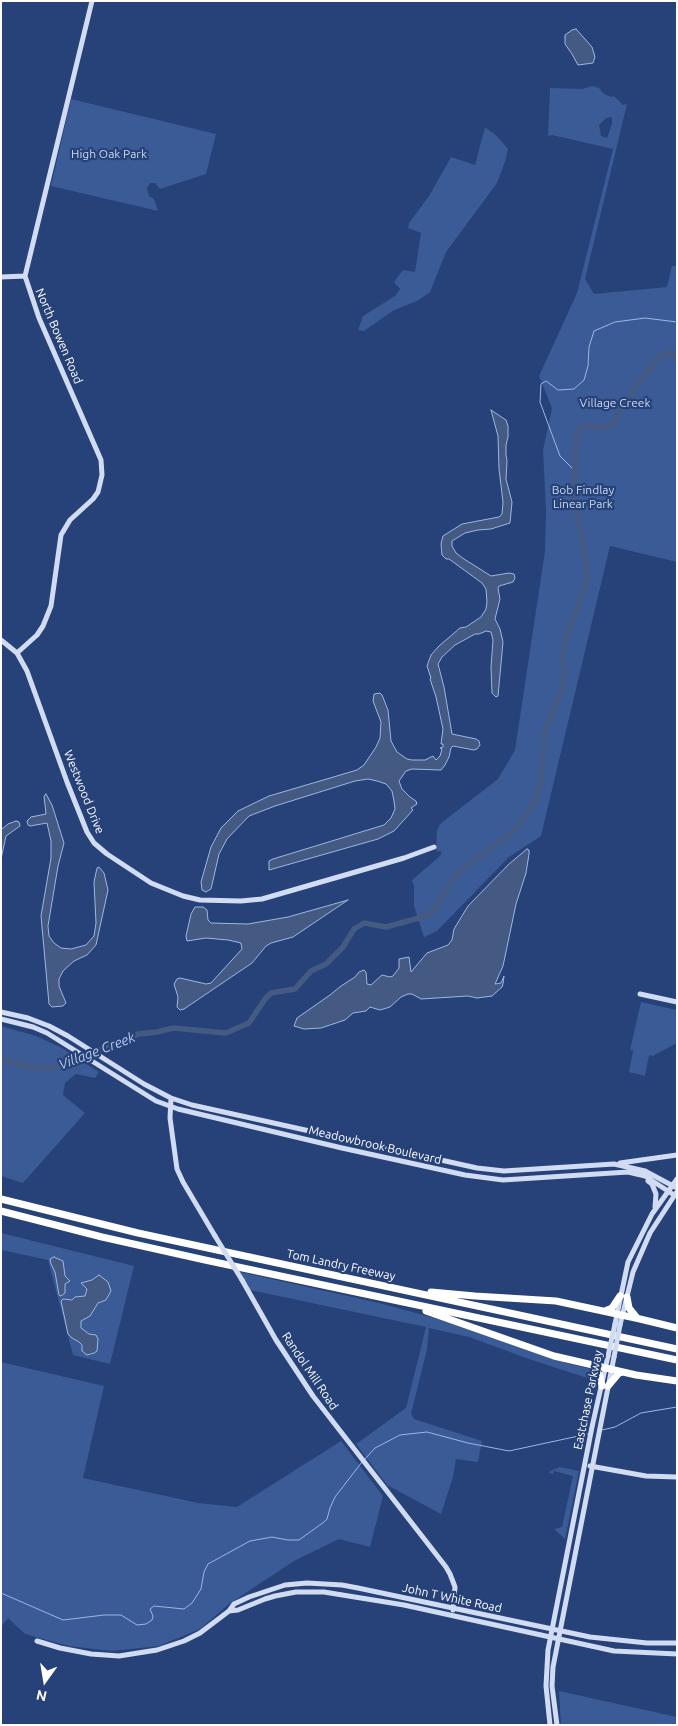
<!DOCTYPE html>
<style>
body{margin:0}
#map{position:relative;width:678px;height:1726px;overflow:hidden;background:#264278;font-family:Ubuntu,sans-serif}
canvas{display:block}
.frame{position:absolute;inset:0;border:2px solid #fff;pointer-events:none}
.north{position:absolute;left:20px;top:1656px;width:50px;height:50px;-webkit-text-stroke:4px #264278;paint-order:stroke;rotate:193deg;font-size:14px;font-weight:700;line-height:20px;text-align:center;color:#fff}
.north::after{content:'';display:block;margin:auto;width:18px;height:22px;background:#fff;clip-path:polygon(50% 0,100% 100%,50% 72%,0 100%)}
</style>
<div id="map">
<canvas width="678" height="1726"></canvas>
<div class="frame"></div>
<div class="north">N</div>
</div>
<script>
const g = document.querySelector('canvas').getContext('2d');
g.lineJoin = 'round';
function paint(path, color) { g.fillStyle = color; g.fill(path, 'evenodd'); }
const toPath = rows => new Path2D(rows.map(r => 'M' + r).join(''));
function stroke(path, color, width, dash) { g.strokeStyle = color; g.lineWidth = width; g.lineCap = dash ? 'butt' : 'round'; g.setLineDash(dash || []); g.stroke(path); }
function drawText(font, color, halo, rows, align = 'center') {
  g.font = font + ' Ubuntu,sans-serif'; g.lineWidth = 4.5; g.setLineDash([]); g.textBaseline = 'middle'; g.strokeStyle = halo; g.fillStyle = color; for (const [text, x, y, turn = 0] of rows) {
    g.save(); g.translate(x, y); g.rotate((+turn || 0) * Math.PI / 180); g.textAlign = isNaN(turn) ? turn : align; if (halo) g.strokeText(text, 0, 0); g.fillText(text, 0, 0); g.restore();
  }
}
paint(toPath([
 [592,86,599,88,604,94,612,97,614,96,623,105,627,104,585,279,594,294,667,287,672,266,677,266,677,562,610,546,541,836,509,857,437,931,424,937,414,906,414,886,412,880,440,856,442,852,436,851,437,831,440,824,498,779,515,750,545,551,546,510,543,450,552,408,539,376,577,293,613,149,552,135,548,136,550,88,582,89],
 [612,117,612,124,607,138,601,136,599,125,606,118],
 [71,99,216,134,206,174,160,189,155,183,150,183,147,188,149,196,154,199,158,211,51,186],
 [485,127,497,136,508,149,505,162,497,183,446,252,430,292,417,301,394,310,364,331,358,330,363,316,395,296,400,289,394,282,403,270,415,272,421,233,408,228,409,223,429,196,451,157,475,165],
 [641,1002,677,1010,677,1043,653,1056,649,1055,645,1076,629,1072,633,1051,635,1051,630,1050],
 [1,1026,36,1036,60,1047,99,1072,95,1078,76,1074,65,1083,63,1095,85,1113,23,1183,1,1176],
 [1,1233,134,1266,110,1364,73,1355,48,1260,1,1250],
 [240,1272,379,1303,479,1330,566,1363,591,1369,599,1380,584,1377,529,1359,469,1337,429,1328,427,1349,411,1414,414,1419,482,1441,478,1462,456,1459,453,1477,441,1514,387,1485,356,1444,406,1408,426,1327,250,1290],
 [1,1362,104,1386,83,1478,198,1503,237,1507,341,1441,383,1496,370,1547,339,1539,294,1561,229,1604,200,1629,159,1646,112,1651,69,1646,25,1634,8,1618,1,1627],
 [560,1467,579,1471,565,1539,554,1529,562,1527,573,1476,554,1471,553,1474,549,1473,550,1471],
 [559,1691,677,1717,677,1725,561,1725]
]), '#3a5b95');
const water = toPath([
 [576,29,592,47,595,57,593,63,578,65,572,54,565,44,565,35,572,30,576,29],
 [491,410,506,420,508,426,508,437,506,445,506,455,507,461,506,479,512,502,510,523,491,529,478,530,465,533,452,541,452,546,456,553,464,559,491,576,509,573,514,574,515,578,513,582,499,586,498,588,500,599,495,619,500,629,503,642,498,696,496,697,492,693,491,667,493,640,491,632,486,631,479,634,475,634,455,645,442,657,438,664,444,687,452,734,476,739,479,741,480,745,477,749,474,750,453,746,451,748,449,757,445,765,441,770,412,769,406,771,399,781,402,789,410,797,416,801,417,804,411,808,413,810,394,831,378,839,269,870,269,861,273,859,384,825,391,818,395,809,394,801,392,791,386,784,377,781,368,779,355,781,275,806,249,816,227,839,219,854,211,889,206,892,202,890,201,882,211,847,221,828,238,811,269,796,347,773,357,770,364,765,376,747,380,738,381,722,373,701,374,694,380,693,382,695,388,710,391,741,397,752,407,759,412,760,425,760,433,756,436,760,440,756,442,749,440,748,443,747,443,744,441,744,443,729,436,697,430,679,431,678,427,666,431,655,439,646,460,628,466,627,481,617,486,609,487,602,486,589,482,583,449,559,446,559,442,555,441,544,443,536,462,524,499,517,502,514,503,502,499,469,498,436,491,410],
 [46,794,52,805,64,843,58,866,48,926,49,936,54,943,61,948,71,949,86,945,94,936,96,923,94,882,97,868,99,867,104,873,108,890,96,945,87,955,74,961,63,971,59,979,59,986,66,1003,63,1006,52,1007,49,1004,41,916,51,858,51,841,47,823,30,826,28,825,27,821,31,817,46,814,44,796,46,794],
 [16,821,19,822,20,826,6,836,1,859,1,830,8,824,16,821],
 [527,849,529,850,529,854,526,873,516,904,503,966,495,984,501,983,504,976,503,984,502,987,492,996,477,998,468,996,421,999,412,994,408,994,401,997,390,1007,380,1010,370,1007,366,1011,353,1013,345,1020,321,1028,304,1029,294,1026,297,1018,330,995,341,986,355,977,359,972,364,970,366,972,367,984,371,985,382,975,390,977,393,976,399,968,399,959,409,957,411,972,427,953,448,945,452,940,454,929,468,906,509,864,527,849],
 [348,900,293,937,271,943,266,946,252,963,184,1009,180,1010,177,1007,178,997,174,984,177,979,180,978,206,984,211,983,242,949,241,943,228,940,206,938,187,941,186,936,191,914,195,907,203,907,207,910,208,920,211,923,248,924,288,917,348,900],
 [54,1257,63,1261,65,1276,70,1281,65,1284,65,1293,61,1296,59,1295,55,1272,51,1264,50,1259,54,1257],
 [99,1275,108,1282,111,1291,106,1300,98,1303,90,1316,81,1321,81,1328,89,1334,96,1335,98,1339,97,1351,94,1353,87,1355,82,1351,82,1345,79,1342,72,1338,68,1334,61,1301,63,1299,72,1300,75,1297,85,1296,87,1289,81,1283,92,1280,99,1275]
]);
paint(water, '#455a82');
stroke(water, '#9db7e3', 1);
stroke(toPath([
 [574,470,560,456,540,402,541,384,546,381,558,390,574,389,584,380,588,366,589,347,594,331,615,322,645,318,677,322],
 [602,1430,615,1427,641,1413,677,1407],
 [365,1459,375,1448,400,1435,427,1432,468,1443,509,1451,588,1434],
 [1,1593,63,1620,104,1615,121,1615,137,1625,146,1624,152,1620,153,1616,150,1609,154,1606,184,1609,192,1603,201,1589,204,1572,208,1564,250,1541,272,1537,288,1540,299,1540,324,1522,327,1519,330,1508,335,1497,362,1462]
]), '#9db7e3', 1);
stroke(toPath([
 [1,1059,33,1068,52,1068,66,1061,122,1042,138,1034,157,1032,173,1028,226,1033,249,1023,265,999,271,993,295,989,311,971,326,964,343,947,354,929,364,923,386,927,426,916,434,910,451,882,460,871,511,833,524,818,535,800,541,779,545,731,561,692,565,671,562,658,566,638,586,584,587,571,579,521,574,505,576,437,582,427,589,425,605,428,613,424,622,406,657,359,668,352,677,359]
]), '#455a82', 5.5);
stroke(toPath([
 [1,277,25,276],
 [1,640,17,653,27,671,67,782,87,832,94,843,107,854,151,883,183,896,200,900,241,901,262,899,404,858,434,847],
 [17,653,37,635,43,626,51,606,61,535,70,520,93,499,98,492,102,475,101,460,39,318,25,276,92,1],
 [640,994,677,1002],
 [1,1012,28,1018,49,1026,68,1036,144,1084,171,1098,192,1105,477,1168,504,1171,614,1164,645,1171,677,1188],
 [1,1019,33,1027,47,1033,156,1101,178,1109,342,1148,465,1175,503,1180,628,1172,645,1176,674,1195],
 [171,1098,170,1118,177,1169,183,1182,215,1236],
 [620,1163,677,1155],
 [648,1181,652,1184,656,1194,655,1207],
 [242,1280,276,1340,313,1396,446,1567,450,1574,455,1587,453,1610],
 [615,1324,628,1262,652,1214,677,1179],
 [620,1325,633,1272,650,1233,676,1193],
 [590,1466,646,1476,677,1477],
 [229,1611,238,1610,265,1599,275,1596,296,1592,324,1592,404,1605,614,1651,677,1654],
 [37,1641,60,1648,91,1654,119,1656,157,1650,184,1641,200,1633,229,1611,234,1604,249,1597,285,1585,307,1583,342,1585,358,1588,590,1637,647,1643,677,1643],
 [550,1725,546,1686,548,1650,592,1427,608,1356],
 [557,1725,552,1686,553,1667,614,1357]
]), '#d1dcf3', 5);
stroke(toPath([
 [1,1199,138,1233,677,1349],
 [1,1211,102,1237,205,1260,677,1360],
 [431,1292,475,1296,556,1301,640,1319,677,1328],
 [627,1297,629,1308,637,1318],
 [426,1311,554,1356,636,1375,677,1381],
 [605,1311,612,1308,620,1296],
 [592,1365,600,1376,602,1386],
 [608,1386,619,1373,623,1372]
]), '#fff', 7);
stroke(toPath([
 [215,1236,242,1280],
 [608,1356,615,1324],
 [614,1357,620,1325]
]), '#d1dcf3', 5);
drawText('12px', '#cad9f2', '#264278', [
 ["High Oak Park",109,154],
 ["Village Creek",615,403],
 ["Bob Findlay",583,490],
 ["Linear Park",583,504]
]);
drawText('12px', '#fff', '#264278', [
 ["North Bowen Road",59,336,67],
 ["Westwood Drive",84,792,68],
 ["Meadowbrook Boulevard",375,1145,13],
 ["Tom Landry Freeway",341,1265,12],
 ["Randol Mill Road",310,1371,56],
 ["Eastchase Parkway",588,1400,-78],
 ["John T White Road",452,1598,12]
]);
drawText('italic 14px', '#b3c8eb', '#264278', [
 ["Village Creek",97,1051,-21]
]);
</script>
